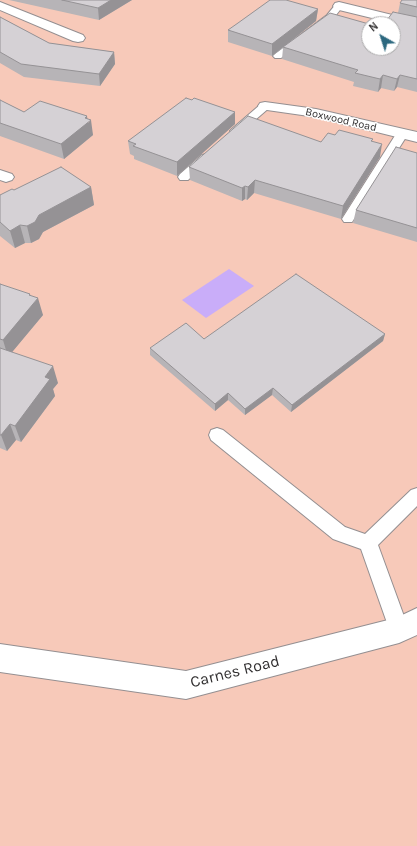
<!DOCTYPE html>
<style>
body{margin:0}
#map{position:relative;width:417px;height:846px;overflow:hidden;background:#fef8fb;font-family:Karla,sans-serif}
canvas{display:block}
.north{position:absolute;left:361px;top:16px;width:40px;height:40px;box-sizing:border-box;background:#fff;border:1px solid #adacad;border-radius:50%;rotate:321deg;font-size:11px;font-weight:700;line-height:16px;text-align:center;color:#323031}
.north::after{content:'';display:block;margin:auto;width:14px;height:18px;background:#2c687f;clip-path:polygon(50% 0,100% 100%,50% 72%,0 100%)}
</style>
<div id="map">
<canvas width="417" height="846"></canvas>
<div class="north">N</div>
</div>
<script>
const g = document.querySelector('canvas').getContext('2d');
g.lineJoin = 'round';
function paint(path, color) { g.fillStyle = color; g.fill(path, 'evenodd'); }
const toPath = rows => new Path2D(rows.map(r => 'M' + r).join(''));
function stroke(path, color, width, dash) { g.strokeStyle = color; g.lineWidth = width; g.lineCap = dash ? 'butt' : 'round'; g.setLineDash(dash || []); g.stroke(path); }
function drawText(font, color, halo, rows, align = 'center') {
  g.font = font + ' Karla,sans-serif'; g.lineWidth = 3; g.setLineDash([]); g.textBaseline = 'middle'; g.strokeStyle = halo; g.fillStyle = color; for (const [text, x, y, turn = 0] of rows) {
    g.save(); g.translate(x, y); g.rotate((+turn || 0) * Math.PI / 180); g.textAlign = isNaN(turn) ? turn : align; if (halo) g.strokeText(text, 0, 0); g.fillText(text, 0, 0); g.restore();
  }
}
paint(toPath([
 [0,0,417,0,417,846,0,846],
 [369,24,393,24,393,48,369,48]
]), '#f7c9b9');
paint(toPath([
 [229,269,254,286,206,318,182,300]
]), '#c9adf9');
const service = toPath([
 [339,3,343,6,333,19,281,58,275,58,273,56,275,54,327,15,336,4,339,3],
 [265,103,270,106,269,108,240,133,232,133,230,131,232,129,261,104,265,103],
 [402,131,408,134,354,219,352,222,344,222,342,219,396,134,402,131],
 [206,154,210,155,212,157,210,159,188,180,180,180,178,177,180,174,202,155,206,154],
 [217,428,223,430,345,527,365,534,411,490,417,488,417,506,378,545,409,630,406,637,399,639,392,637,361,549,333,539,211,440,209,435,211,430,217,428]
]);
const minor = toPath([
 [0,2,83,35,85,38,83,41,78,42,73,41,0,10,0,2],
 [339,2,417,21,417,29,335,9,333,6,335,3,339,2],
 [265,102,316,109,417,132,417,142,316,117,260,109,258,106,260,103,265,102],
 [0,170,12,174,14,177,12,180,6,182,0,180,0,170]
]);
const tertiary = toPath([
 [417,608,417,635,399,643,186,699,0,672,0,644,186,671,396,618,417,608]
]);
stroke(service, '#948f91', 2);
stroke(minor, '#948f91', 2);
stroke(tertiary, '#948f91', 2);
paint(service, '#fff');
paint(minor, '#fff');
paint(tertiary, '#fff');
paint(toPath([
 [9,0,132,0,99,20],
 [417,0,417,92,397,87,394,91,381,88,378,92,353,86,354,82,282,59,283,48,272,56,228,42,228,30,318,9,316,21,296,37,369,48,398,13,400,3],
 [0,17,49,43,114,52,115,64,100,86,24,77,0,63],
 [0,100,24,112,87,119,93,135,64,159,0,136],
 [192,100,235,112,235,124,177,176,134,159,134,156,130,154,128,141],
 [373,139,372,141,380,157,341,219,254,193,247,200,245,199,242,201,190,180,189,167,321,142],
 [417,153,417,242,353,223,356,210],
 [91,187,94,205,43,232,39,239,31,243,25,243,15,248,0,236,0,195,14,190],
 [0,284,31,296,43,315,12,352,58,383,53,389,55,396,21,442,16,440,7,451,0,448],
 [385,334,383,341,291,412,272,395,245,415,228,400,215,411,150,355,150,348,204,339]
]), '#b7b4b7');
paint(toPath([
 [111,0,132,0,99,20,98,8],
 [318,9,316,21,272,56,272,44],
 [114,52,115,64,100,86,99,74],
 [383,75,381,88,378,92,380,79],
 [400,75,397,87,394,91,397,79],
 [235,112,235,124,177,176,177,162],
 [87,116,88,123,91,120,93,135,64,159,61,144],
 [382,144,380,157,341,219,343,206],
 [255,180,254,193,247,200,248,187],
 [245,186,245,199,242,201,242,188],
 [91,187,94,205,43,232,39,239,31,243,27,226,39,215],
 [20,225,25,243,15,248,10,231],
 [30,294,33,304,38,298,43,315,8,357,3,340,29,295],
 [385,334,383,341,291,412,292,405],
 [53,366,58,383,53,389,55,396,21,442,15,426,45,377],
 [273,388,272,395,245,415,245,409],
 [228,393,228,400,215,411,215,404],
 [10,424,16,440,7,451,1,435]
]), '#959295');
const building = toPath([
 [62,0,111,0,98,8,62,0],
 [270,0,286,0,318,9,272,44,228,30,238,23,270,0],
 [402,0,417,0,417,7,400,3,402,0],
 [393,12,417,17,417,79,400,75,397,79,383,75,380,79,355,73,358,70,283,47,330,13,369,24,369,48,393,48,393,24,384,24,393,12],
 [0,17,49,43,114,52,99,74,21,64,0,52,0,17],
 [186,98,192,100,194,98,235,112,177,162,133,146,136,144,128,141,186,98],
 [0,100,24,112,40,101,87,116,85,118,91,120,61,144,0,123,0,100],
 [248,116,321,142,328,133,335,135,339,130,373,139,371,141,382,144,343,206,255,180,248,187,245,186,242,188,189,167,248,116],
 [396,147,417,153,417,228,356,210,396,147],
 [61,167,91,187,39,215,35,222,27,226,20,225,10,231,0,222,0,195,12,189,14,190,61,167],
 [296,274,385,334,292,405,273,388,245,409,228,393,215,404,150,348,186,323,204,339,296,274],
 [0,284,30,294,29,295,38,298,3,340,0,339,0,284],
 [0,348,53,366,45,377,50,379,15,426,10,424,1,435,0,435,0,348]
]);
paint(building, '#d5d1d5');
stroke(building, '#959295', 1);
drawText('11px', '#323031', '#fff', [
 ["Boxwood Road",341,120,13]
]);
drawText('16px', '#323031', '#fff', [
 ["Carnes Road",235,672,-14]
]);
</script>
